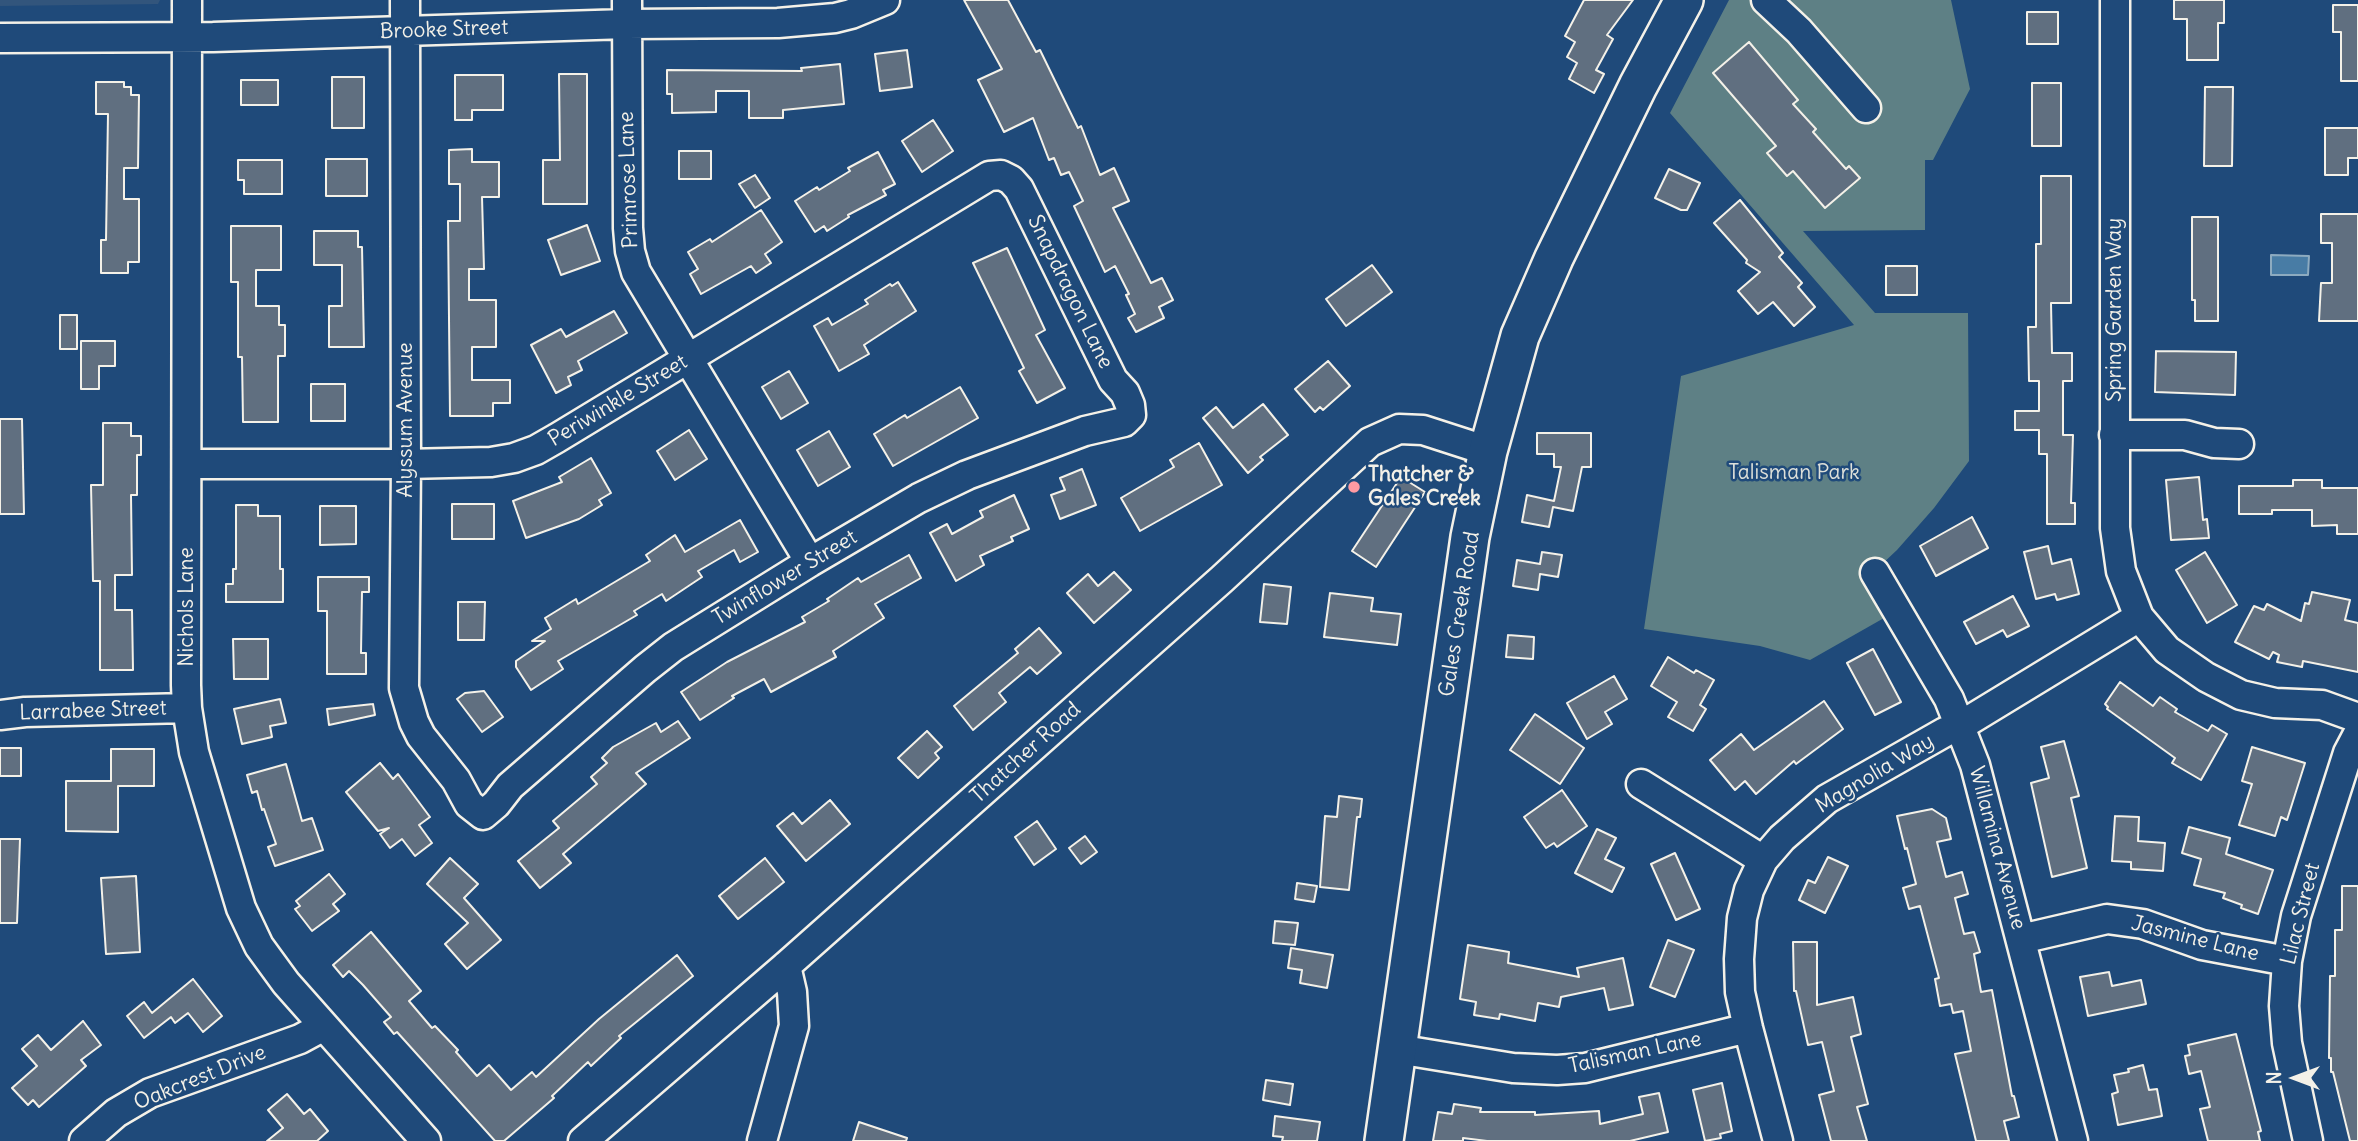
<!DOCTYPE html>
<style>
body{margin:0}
#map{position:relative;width:2358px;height:1141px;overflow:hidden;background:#1f4a7a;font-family:Delius,sans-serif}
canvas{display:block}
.north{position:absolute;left:2260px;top:1043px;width:70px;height:70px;-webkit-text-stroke:5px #1f4a7a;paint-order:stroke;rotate:270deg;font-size:19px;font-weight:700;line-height:28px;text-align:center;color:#f4f1e8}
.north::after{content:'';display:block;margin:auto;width:24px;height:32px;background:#f4f1e8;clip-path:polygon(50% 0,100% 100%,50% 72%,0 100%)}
</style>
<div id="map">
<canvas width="2358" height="1141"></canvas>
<div class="north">N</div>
</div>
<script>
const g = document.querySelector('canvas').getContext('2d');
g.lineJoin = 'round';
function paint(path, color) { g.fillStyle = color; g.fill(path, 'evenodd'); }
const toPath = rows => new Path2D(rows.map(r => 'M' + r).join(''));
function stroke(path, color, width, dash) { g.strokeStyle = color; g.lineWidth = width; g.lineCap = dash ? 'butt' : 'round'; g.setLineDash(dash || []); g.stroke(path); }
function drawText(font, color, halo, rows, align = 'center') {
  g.font = font + ' Delius,sans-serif'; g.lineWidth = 5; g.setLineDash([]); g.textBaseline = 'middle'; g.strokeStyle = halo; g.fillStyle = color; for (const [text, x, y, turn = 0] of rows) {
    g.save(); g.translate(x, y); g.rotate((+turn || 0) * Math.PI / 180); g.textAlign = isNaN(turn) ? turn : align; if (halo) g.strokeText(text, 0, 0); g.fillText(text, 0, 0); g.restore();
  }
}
paint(toPath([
 [0,0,160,0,158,4,0,6]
]), '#32557c');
paint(toPath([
 [1729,0,1951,0,1970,89,1933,160,1925,160,1925,230,1803,231,1875,313,1968,313,1969,461,1934,508,1897,550,1864,581,1884,618,1810,660,1760,646,1644,629,1681,376,1854,325,1670,113]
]), '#5e8085');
const water = toPath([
 [2271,255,2309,256,2308,275,2271,275,2271,255]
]);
paint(water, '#487ca5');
stroke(water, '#8dabc0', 2);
const building = toPath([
 [964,0,1008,0,1036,52,1040,50,1078,128,1081,126,1100,175,1114,168,1129,201,1113,208,1151,283,1162,278,1173,300,1159,307,1164,318,1136,332,1128,318,1135,314,1126,295,1129,294,1115,266,1105,272,1074,206,1083,201,1069,172,1061,175,1054,158,1049,160,1033,118,1004,132,978,80,1002,69,964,0],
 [1584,0,1633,0,1607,35,1613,39,1596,70,1604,74,1594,93,1569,79,1577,63,1567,57,1575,42,1565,36,1584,0],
 [2174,0,2224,0,2224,23,2218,23,2218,60,2187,60,2187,19,2174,19,2174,0],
 [2333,5,2358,5,2358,81,2341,81,2341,32,2333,32,2333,5],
 [2027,12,2058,12,2058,44,2027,44,2027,12],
 [1749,42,1798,100,1793,104,1816,129,1813,132,1846,169,1849,166,1860,178,1825,208,1793,171,1787,176,1767,153,1776,146,1713,73,1749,42],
 [907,50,912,87,880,91,875,54,907,50],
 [840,64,844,104,783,110,783,118,749,118,749,91,716,91,716,112,672,113,672,94,667,94,667,70,802,71,801,68,840,64],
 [559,74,587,74,587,204,543,204,543,160,560,160,559,74],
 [455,75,503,75,503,110,472,110,472,120,455,120,455,75],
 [332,77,364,77,364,128,332,128,332,77],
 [241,80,278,80,278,105,241,105,241,80],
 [96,82,124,82,124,87,131,87,131,95,139,95,138,168,124,168,124,199,139,199,139,262,128,262,128,273,101,273,101,240,106,240,108,114,96,114,96,82],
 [2032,83,2061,83,2061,146,2032,146,2032,83],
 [2205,87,2233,87,2232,166,2204,166,2205,87],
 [933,120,953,151,922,172,902,141,933,120],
 [2325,128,2358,128,2358,158,2348,158,2348,175,2325,175,2325,128],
 [472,149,472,162,499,162,499,197,482,197,484,269,469,269,469,300,496,300,496,347,472,347,472,380,510,380,510,403,493,403,493,416,450,416,448,221,460,221,460,184,449,184,449,150,472,149],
 [679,151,711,151,711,179,679,179,679,151],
 [878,152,895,184,883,190,886,195,848,215,849,217,827,231,824,226,815,232,795,201,817,187,819,190,850,171,848,168,878,152],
 [326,159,367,159,367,196,326,196,326,159],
 [238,160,282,160,282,194,244,194,244,180,238,180,238,160],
 [1669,169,1700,183,1687,210,1681,210,1655,198,1669,169],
 [755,175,770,198,755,208,739,184,755,175],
 [2041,176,2071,176,2071,303,2051,303,2052,353,2072,353,2072,381,2063,381,2063,435,2073,435,2071,503,2075,503,2075,524,2047,524,2047,454,2039,454,2039,430,2015,430,2015,411,2039,411,2039,381,2029,381,2028,327,2036,327,2036,244,2041,244,2041,176],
 [1740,200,1783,253,1779,257,1802,283,1798,287,1815,307,1794,326,1773,302,1758,314,1738,291,1760,272,1746,263,1747,260,1714,223,1740,200],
 [761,210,782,242,765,254,771,263,756,273,751,266,701,294,690,274,698,269,688,252,710,239,712,242,761,210],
 [2321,214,2358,214,2358,321,2319,321,2321,283,2332,283,2332,243,2321,243,2321,214],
 [2192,217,2218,217,2218,321,2195,321,2195,300,2192,300,2192,217],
 [587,225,600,261,561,275,548,240,587,225],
 [231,226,281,226,281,270,256,270,256,306,279,306,279,325,285,325,285,356,278,356,278,422,243,422,242,357,238,357,238,282,231,282,231,226],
 [314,231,358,231,358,247,362,247,364,347,329,347,329,306,342,306,342,265,314,265,314,231],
 [1007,248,1045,330,1036,335,1065,388,1037,403,1019,371,1024,368,973,263,1007,248],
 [1372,265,1392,292,1346,326,1326,299,1372,265],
 [1886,266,1917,266,1917,295,1886,295,1886,266],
 [898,282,916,311,864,345,869,354,839,371,814,326,828,318,832,325,868,304,865,300,890,284,892,286,898,282],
 [614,311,627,333,578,361,582,370,568,377,571,385,556,393,531,345,561,329,566,337,614,311],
 [60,315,77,315,77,349,60,349,60,315],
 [81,341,115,341,115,366,99,366,99,389,81,389,81,341],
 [2156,351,2236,352,2235,395,2155,392,2156,351],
 [1328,361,1350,386,1323,410,1320,407,1315,412,1295,389,1328,361],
 [789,371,808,403,781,419,762,387,789,371],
 [311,384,345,384,345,421,311,421,311,384],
 [960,387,978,418,893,466,874,434,905,415,907,418,960,387],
 [1263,404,1288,435,1260,457,1263,460,1248,473,1203,418,1216,407,1233,428,1263,404],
 [0,419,22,419,24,514,0,514,0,419],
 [103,423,131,423,131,436,141,436,141,455,137,455,137,495,131,495,132,575,115,575,115,610,132,610,133,670,100,670,100,581,93,581,91,485,103,485,103,423],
 [689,430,707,459,675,480,657,451,689,430],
 [829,431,850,467,818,486,797,450,829,431],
 [1537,433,1591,433,1591,467,1582,467,1573,511,1553,507,1549,527,1522,522,1527,495,1554,501,1561,467,1554,467,1554,454,1537,454,1537,433],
 [1199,443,1222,485,1140,531,1121,498,1174,467,1170,460,1199,443],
 [591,458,611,493,599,500,602,505,579,519,526,538,513,501,562,482,559,477,591,458],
 [1082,469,1096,505,1060,519,1051,495,1065,490,1060,478,1082,469],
 [1401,477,1425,492,1376,567,1352,551,1401,477],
 [2199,477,2203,520,2207,519,2209,538,2171,540,2166,480,2199,477],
 [2293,480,2322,480,2322,488,2358,488,2358,534,2337,534,2337,525,2312,526,2312,510,2272,510,2272,514,2239,514,2239,486,2293,486,2293,480],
 [1014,495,1029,529,1011,537,1013,541,980,556,984,565,956,581,930,533,947,524,952,534,983,517,980,511,1014,495],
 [452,504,494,504,494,539,452,539,452,504],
 [236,505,258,505,258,516,280,516,280,569,283,569,283,602,226,602,226,584,233,584,233,569,236,569,236,505],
 [320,506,356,506,356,544,320,545,320,506],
 [1972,517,1988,548,1936,576,1920,546,1972,517],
 [740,520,758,552,740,562,734,550,698,571,702,577,666,601,662,594,634,611,637,615,558,661,563,669,531,690,516,667,516,661,545,641,532,641,551,629,545,618,576,599,578,604,650,561,646,555,675,535,685,552,740,520],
 [2048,546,2052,564,2071,559,2079,594,2057,600,2055,594,2036,599,2024,552,2048,546],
 [1542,552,1562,555,1558,577,1540,574,1538,590,1513,586,1517,560,1540,564,1542,552],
 [2205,552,2237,605,2207,623,2176,570,2205,552],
 [909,555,921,578,875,604,884,618,833,651,836,657,771,692,764,679,732,696,734,698,700,720,681,692,727,662,805,622,802,617,829,601,827,599,858,578,861,582,909,555],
 [1114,572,1131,590,1094,623,1067,593,1088,574,1098,586,1114,572],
 [318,577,369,577,369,592,362,592,361,653,366,653,366,674,327,674,327,611,318,611,318,577],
 [1264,584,1291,587,1287,624,1260,622,1264,584],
 [2312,592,2350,600,2345,620,2358,623,2358,672,2303,661,2302,667,2277,662,2279,655,2273,652,2269,659,2235,642,2254,606,2264,610,2267,604,2301,621,2305,603,2309,604,2312,592],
 [1330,593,1373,598,1371,611,1401,614,1397,645,1324,637,1330,593],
 [2013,596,2029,626,2007,637,2003,630,1976,644,1964,622,2013,596],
 [458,602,485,602,484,640,458,640,458,602],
 [1039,628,1061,653,1037,674,1030,667,999,693,1006,702,973,730,954,706,1018,653,1015,649,1039,628],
 [1508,635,1534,637,1533,659,1506,657,1508,635],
 [233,639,268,639,268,679,234,679,233,639],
 [1873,649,1901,702,1875,715,1847,663,1873,649],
 [1668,657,1694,673,1696,670,1714,680,1700,705,1706,709,1693,731,1668,717,1677,702,1651,686,1668,657],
 [1614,676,1627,699,1605,712,1612,724,1587,739,1567,703,1614,676],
 [2120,682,2153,706,2160,697,2177,709,2175,712,2208,731,2212,725,2227,734,2201,780,2172,763,2175,758,2107,709,2108,707,2105,704,2120,682],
 [484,691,503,717,482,732,457,699,465,693,484,691],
 [280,699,286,723,270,726,272,737,242,744,234,709,280,699],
 [1824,701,1843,729,1796,764,1794,761,1756,794,1745,781,1735,790,1710,760,1741,734,1754,750,1824,701],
 [373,704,375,715,329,725,327,709,373,704],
 [1535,714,1584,748,1560,784,1510,750,1535,714],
 [678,721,690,738,636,773,646,784,563,854,571,863,540,888,518,861,559,828,553,821,597,784,591,777,607,763,602,758,613,747,656,723,661,732,678,721],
 [927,731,942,747,935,753,939,758,918,778,898,758,927,731],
 [2064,741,2079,796,2071,798,2087,868,2052,877,2031,783,2049,778,2041,747,2064,741],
 [2252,747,2305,763,2287,820,2281,817,2275,836,2239,825,2252,784,2242,781,2252,747],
 [0,748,21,748,21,776,0,776,0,748],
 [111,749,154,749,154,786,118,786,118,832,66,831,66,781,111,781,111,749],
 [380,763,393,779,398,774,430,817,419,825,432,843,415,856,402,839,390,848,380,834,389,828,378,831,346,792,380,763],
 [286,764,302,821,312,818,323,850,275,866,268,847,276,844,264,809,262,810,257,791,252,793,247,775,286,764],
 [1562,790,1587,826,1557,847,1554,843,1546,848,1524,817,1562,790],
 [1339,796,1362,799,1360,817,1357,817,1349,890,1320,887,1325,816,1337,817,1339,796],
 [830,800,850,824,806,861,777,826,793,813,802,824,830,800],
 [1932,809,1946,818,1951,839,1937,842,1946,877,1962,872,1968,894,1955,898,1964,934,1974,932,1980,952,1974,954,1981,992,1992,990,2012,1096,2014,1096,2019,1117,2004,1121,2009,1141,1976,1141,1955,1054,1971,1051,1963,1011,1953,1013,1951,1004,1940,1006,1935,979,1939,978,1920,906,1909,909,1903,888,1916,884,1907,848,1905,849,1897,816,1932,809],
 [2115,816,2139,817,2138,841,2165,843,2163,871,2131,869,2131,862,2112,861,2115,816],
 [1037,821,1056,849,1034,865,1015,837,1037,821],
 [2189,827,2230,838,2226,854,2273,870,2258,914,2241,908,2242,905,2223,898,2225,893,2194,885,2201,859,2182,853,2189,827],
 [1597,829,1616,838,1605,859,1624,868,1612,892,1575,873,1597,829],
 [1085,836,1097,852,1081,864,1069,848,1085,836],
 [0,839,20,839,17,923,0,923,0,839],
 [1675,853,1700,909,1676,920,1651,864,1675,853],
 [1828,857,1848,866,1825,913,1799,900,1808,880,1815,883,1828,857],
 [450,858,478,884,464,898,501,940,467,969,445,944,468,923,427,884,450,858],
 [765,858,784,882,738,919,719,896,765,858],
 [329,874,345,894,333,904,339,911,312,931,295,909,300,906,296,901,329,874],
 [136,876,140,952,106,954,101,878,136,876],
 [1297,883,1317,886,1314,902,1295,899,1297,883],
 [2342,886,2358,886,2358,1141,2350,1141,2333,1072,2331,1072,2331,1058,2329,1058,2330,976,2335,976,2335,930,2342,930,2342,886],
 [1275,921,1298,923,1295,945,1273,943,1275,921],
 [371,932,421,991,409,1001,432,1028,435,1026,458,1050,456,1052,477,1076,489,1065,511,1090,532,1072,536,1077,599,1019,677,955,693,976,619,1036,621,1038,591,1066,588,1062,552,1096,554,1098,504,1141,495,1141,397,1032,394,1034,384,1022,391,1017,363,985,349,971,343,977,333,965,371,932],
 [1668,940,1694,950,1675,997,1650,987,1668,940],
 [1793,942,1817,942,1817,1005,1853,997,1861,1034,1851,1037,1868,1104,1857,1107,1867,1141,1831,1141,1819,1095,1834,1091,1822,1042,1808,1045,1796,991,1794,991,1793,942],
 [1468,945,1509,952,1508,963,1579,977,1577,968,1623,958,1633,1005,1609,1010,1604,988,1561,997,1559,1007,1538,1003,1535,1021,1500,1014,1499,1019,1474,1015,1476,1002,1460,999,1468,945],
 [1291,948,1333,955,1327,988,1300,983,1302,970,1288,968,1291,948],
 [2109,972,2112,986,2141,980,2146,1004,2088,1016,2080,977,2109,972],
 [193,979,222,1016,203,1032,188,1013,175,1023,171,1017,144,1038,127,1016,144,1002,152,1013,193,979],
 [83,1021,101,1045,81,1060,86,1066,39,1107,33,1100,28,1105,12,1088,37,1066,22,1049,38,1035,51,1050,83,1021],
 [2236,1034,2261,1131,2258,1132,2260,1141,2208,1141,2200,1109,2210,1107,2201,1071,2189,1074,2185,1056,2190,1055,2188,1045,2236,1034],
 [2143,1065,2149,1090,2157,1089,2162,1116,2118,1125,2112,1094,2118,1092,2114,1075,2129,1072,2128,1069,2143,1065],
 [1266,1080,1293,1084,1290,1105,1263,1100,1266,1080],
 [1722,1083,1732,1131,1720,1134,1721,1138,1705,1141,1693,1090,1722,1083],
 [1659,1093,1668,1132,1630,1141,1487,1141,1463,1138,1463,1141,1433,1141,1438,1112,1452,1114,1454,1104,1481,1108,1480,1112,1535,1112,1535,1115,1599,1111,1600,1124,1643,1114,1639,1097,1659,1093],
 [287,1094,304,1114,310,1109,328,1131,317,1141,267,1141,283,1128,268,1110,287,1094],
 [1275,1116,1320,1122,1317,1141,1282,1141,1283,1137,1273,1136,1275,1116],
 [859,1122,907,1138,906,1141,853,1141,859,1122]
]);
paint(building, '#606f80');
stroke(building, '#f4f1e8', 2);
const minor = toPath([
 [187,0,186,685,187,708,194,752,241,908,259,946,286,983,426,1141],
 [627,0,628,228,630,251,636,272,810,562],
 [1766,0,1799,31,1866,108],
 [2115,0,2115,528,2121,571,2139,617,2167,650,2206,677,2241,695,2275,703,2322,705,2358,718],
 [0,38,213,37,627,24,778,23,835,18,851,14,885,0],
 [2114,435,2185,435,2214,443,2239,444],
 [187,464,406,464,491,462,514,458,536,450,557,438,989,176,1001,175,1011,180,1019,189,1113,380,1125,393,1130,405,1131,415,1124,422,1085,431,967,475,919,498,810,562,673,647,645,669,510,786,496,804,483,815,469,804,456,780,421,736,414,722,404,688,406,464,405,0],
 [1875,573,1949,699,1975,765,2073,1141],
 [0,715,25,712,187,708],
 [1641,784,1763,860],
 [2021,939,2107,919,2143,924,2202,945,2287,961],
 [1397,1049,1513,1068,1557,1070,1585,1068,1748,1028],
 [84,1141,116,1113,150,1093,300,1039,324,1026],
 [583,1141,786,966,1222,579,1370,442,1399,429,1423,430,1488,451],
 [762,1141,794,1026,792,992,786,966],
 [1778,1141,1748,1028,1740,992,1739,959,1742,918,1749,890,1763,860,1782,838,1827,799,1945,732,1960,726,2139,617],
 [2308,1141,2287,1043,2284,1006,2287,961,2296,916,2348,753,2358,734]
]);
const major = toPath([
 [1384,1141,1470,537,1488,451,1520,336,1554,258,1638,86,1684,0]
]);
stroke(minor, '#f4f1e8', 33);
stroke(major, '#f4f1e8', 42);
stroke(minor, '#1f4a7a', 28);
stroke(major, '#1f4a7a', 37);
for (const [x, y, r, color] of [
 [1354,487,7,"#ff9aa2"]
]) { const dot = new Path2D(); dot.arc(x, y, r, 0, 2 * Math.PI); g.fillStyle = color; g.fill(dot); stroke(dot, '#1f4a7a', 2.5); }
drawText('21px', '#f4f1e8', '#1f4a7a', [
 ["Brooke Street",444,30,-2],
 ["Primrose Lane",629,180,-92],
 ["Snapdragon Lane",1070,292,64],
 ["Spring Garden Way",2115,310,-90],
 ["Periwinkle Street",618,401,-31],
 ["Alyssum Avenue",406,420,-90],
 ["Twinflower Street",785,578,-31],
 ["Nichols Lane",187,607,-90],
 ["Gales Creek Road",1460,614,-81],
 ["Larrabee Street",93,711,-2],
 ["Thatcher Road",1026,753,-42],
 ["Magnolia Way",1875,774,-31],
 ["Willamina Avenue",1997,848,75],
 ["Lilac Street",2301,914,-76],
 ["Jasmine Lane",2195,939,14],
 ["Talisman Lane",1635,1053,-12],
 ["Oakcrest Drive",200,1078,-22]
]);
drawText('21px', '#dee0d9', '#1f4a7a', [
 ["Talisman Park",1794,473]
]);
drawText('bold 21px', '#f4f1e8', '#1f4a7a', [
 ["Thatcher &",1368,475],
 ["Gales Creek",1368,499]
], 'left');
</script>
